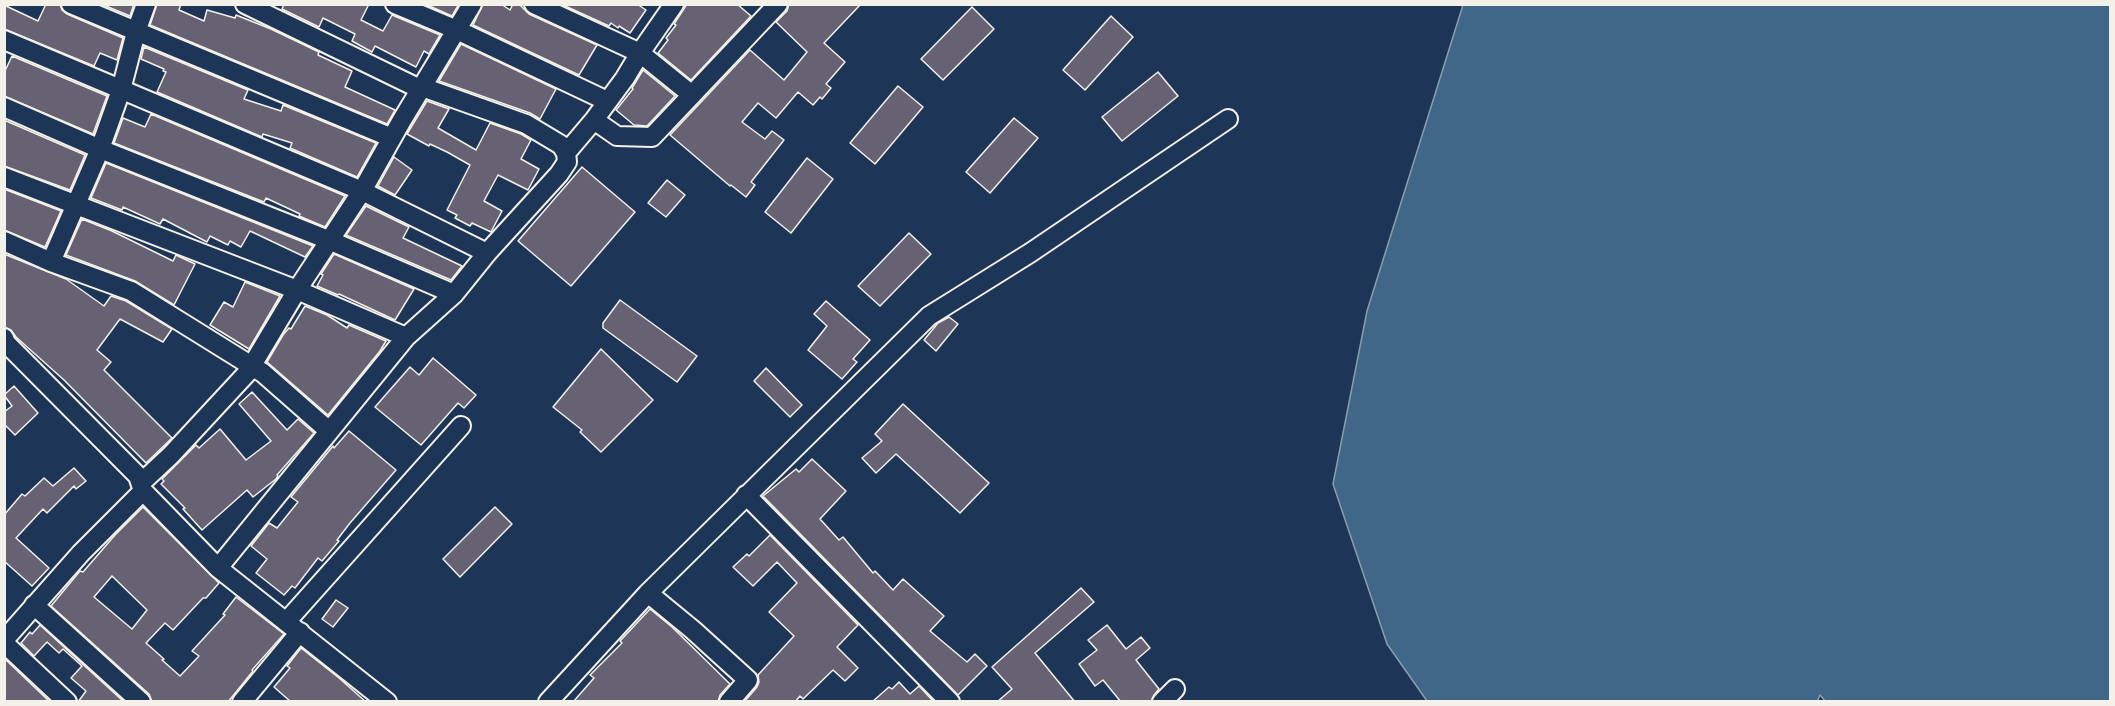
<!DOCTYPE html>
<style>
body{margin:0}
#map{position:relative;width:2115px;height:706px;overflow:hidden;background:#1d3557;font-family:"Playpen Sans",sans-serif}
canvas{display:block}
.frame{position:absolute;inset:0;border:6px solid #f4f1e8;pointer-events:none}
</style>
<div id="map">
<canvas width="2115" height="706"></canvas>
<div class="frame"></div>
</div>
<script>
const g = document.querySelector('canvas').getContext('2d');
g.lineJoin = 'round';
function paint(path, color) { g.fillStyle = color; g.fill(path, 'evenodd'); }
const toPath = rows => new Path2D(rows.map(r => 'M' + r).join(''));
function stroke(path, color, width, dash) { g.strokeStyle = color; g.lineWidth = width; g.lineCap = dash ? 'butt' : 'round'; g.setLineDash(dash || []); g.stroke(path); }
const water = toPath([
 [1463,5,2110,5,2110,701,1826,702,1820,695,1817,702,1427,701,1387,644,1333,484,1367,311,1463,5]
]);
paint(water, '#406788');
stroke(water, '#889eae', 1.5);
const building = toPath([
 [46,4,60,4,62,10,67,14,123,38,117,60,100,53,94,66,4,29,4,5,38,21,46,4],
 [101,4,134,4,130,16,101,4],
 [157,4,181,4,179,10,204,21,207,10,235,18,236,15,271,29,319,52,318,55,352,71,345,87,395,110,387,124,150,25,157,4],
 [284,4,369,4,361,20,383,31,392,15,440,35,429,54,424,51,416,67,375,46,372,52,352,41,355,34,323,18,319,27,282,9,284,4],
 [425,4,459,4,452,16,425,4],
 [483,4,501,4,510,10,513,4,519,4,529,14,597,45,579,75,473,25,483,4],
 [637,4,646,10,630,33,619,26,618,28,611,23,609,26,563,5,637,4],
 [687,4,737,4,751,16,691,80,658,53,668,40,666,38,676,25,674,24,687,4],
 [789,4,861,4,824,43,845,62,826,84,831,88,822,99,820,97,813,105,798,92,776,118,758,103,742,122,765,139,772,131,784,140,751,182,755,185,746,197,731,185,730,186,670,135,750,50,784,80,789,74,807,52,776,22,787,11,789,4],
 [972,7,994,29,943,80,921,59,972,7],
 [1111,16,1133,37,1085,90,1063,70,1111,16],
 [461,44,556,89,540,119,530,113,439,81,461,44],
 [144,47,248,90,244,99,281,111,283,105,376,143,357,177,290,148,292,143,263,134,262,137,157,92,166,72,163,71,164,69,141,59,144,47],
 [12,56,107,96,93,134,4,96,4,73,12,56],
 [643,70,675,96,647,126,634,125,616,110,633,89,632,88,643,70],
 [1158,72,1178,96,1122,141,1102,117,1158,72],
 [898,86,923,107,875,164,850,143,898,86],
 [427,101,449,109,438,128,476,150,490,123,521,134,531,140,521,159,539,169,528,190,498,175,484,201,502,211,491,232,472,223,470,226,455,218,457,215,447,210,470,165,447,152,430,144,429,146,407,134,427,101],
 [151,114,345,196,325,227,299,216,300,214,266,198,264,202,114,143,123,118,145,127,151,114],
 [1014,118,1038,138,990,193,966,172,1014,118],
 [4,120,85,155,70,190,4,166,4,120],
 [394,157,412,170,395,195,378,186,394,157],
 [807,158,833,179,791,233,765,212,807,158],
 [106,163,313,246,305,257,250,231,241,247,230,241,228,245,210,236,207,242,163,219,160,224,123,207,122,210,91,198,106,163],
 [582,167,635,212,571,286,518,241,582,167],
 [667,180,685,195,666,217,648,203,667,180],
 [4,189,61,211,45,247,4,230,4,189],
 [366,206,409,227,403,238,462,266,451,280,346,235,366,206],
 [82,219,112,231,173,261,176,255,195,264,174,305,135,281,66,255,82,219],
 [909,233,931,254,880,306,858,286,909,233],
 [4,254,66,279,104,306,111,296,126,301,172,329,163,342,120,319,97,350,111,362,104,370,172,438,146,463,64,380,16,337,11,330,4,327,4,254],
 [334,254,414,289,395,320,339,294,338,295,317,286,323,275,321,274,334,254],
 [245,282,280,296,249,349,210,325,224,302,233,307,245,282],
 [620,300,697,356,677,382,603,328,603,323,620,300],
 [826,301,870,340,853,359,857,362,842,379,808,350,827,326,814,314,826,301],
 [305,306,327,315,347,328,349,325,386,341,380,351,328,415,267,362,283,335,289,328,291,329,305,306],
 [949,317,958,324,936,351,924,340,938,323,949,317],
 [601,349,653,400,601,452,580,432,582,430,553,407,601,349],
 [433,358,476,395,464,408,458,403,421,445,375,407,410,367,419,375,433,358],
 [766,368,802,405,790,417,754,381,766,368],
 [14,386,38,413,15,435,4,424,4,412,12,406,4,395,14,386],
 [252,392,287,430,298,419,314,433,277,475,278,476,276,479,253,497,247,490,202,530,183,509,185,508,161,484,164,481,162,479,196,445,199,448,220,429,246,460,271,441,239,404,252,392],
 [903,404,989,483,960,513,896,454,876,473,862,458,882,441,875,434,903,404],
 [349,431,396,470,350,523,337,540,339,541,322,561,318,558,295,588,292,586,284,595,256,573,267,559,251,546,269,523,277,528,298,502,291,497,333,446,334,448,349,431],
 [812,459,846,491,820,519,839,540,843,537,873,573,875,571,893,590,903,579,944,616,930,631,967,662,975,654,987,666,958,695,763,496,796,469,799,472,812,459],
 [74,468,86,481,76,489,74,486,47,513,43,509,16,538,49,568,32,586,4,561,4,515,22,494,25,496,44,478,53,486,74,468],
 [143,507,219,583,206,598,203,598,173,630,165,623,146,643,164,659,162,660,180,676,199,656,192,651,225,615,223,614,236,597,284,634,252,670,253,671,228,702,152,702,149,694,51,606,80,571,83,572,115,535,143,507],
 [112,576,147,610,132,629,94,597,112,576],
 [495,507,512,524,460,577,443,559,495,507],
 [770,535,858,625,837,647,858,668,845,681,833,670,803,699,800,696,795,702,744,702,757,687,759,682,758,675,794,636,769,612,797,583,777,562,753,586,733,567,747,554,749,556,770,535],
 [1081,588,1094,602,1035,653,1075,702,997,702,1012,689,992,667,1081,588],
 [336,600,348,608,333,627,322,619,336,600],
 [650,609,672,627,730,684,720,695,718,702,573,702,594,678,590,675,622,643,620,641,650,609],
 [40,625,124,702,78,702,86,691,71,678,82,666,63,649,59,653,47,642,34,656,21,643,30,632,32,634,40,625],
 [1107,625,1126,649,1141,637,1150,648,1136,660,1159,689,1154,695,1151,702,1121,702,1103,680,1095,686,1079,664,1097,650,1088,640,1107,625],
 [301,648,339,678,366,702,291,702,274,687,290,668,287,666,301,648],
 [6,660,50,702,4,702,4,662,6,660],
 [899,682,910,694,919,686,934,702,872,702,889,687,892,689,899,682]
]);
paint(building, '#666173');
stroke(building, '#f4f1e8', 1.5);
const minor = toPath([
 [71,4,392,138],
 [245,4,420,89,422,87,526,124,561,145,566,153,567,162,559,174,487,253,454,294,406,337],
 [395,4,457,30,607,101],
 [534,4,640,53,692,95],
 [4,40,362,191,487,253],
 [4,107,100,149,331,241,454,294],
 [594,120,617,136,652,137,778,4],
 [566,153,594,120,625,78,640,53,674,4],
 [4,177,297,290,248,372,171,455,141,483],
 [4,241,51,262,131,291,263,373,329,431],
 [51,262,100,149,121,90,136,32,146,4],
 [4,338,6,343,138,476,143,491,218,568],
 [746,495,950,702],
 [648,593,929,316,1030,253,1228,119],
 [34,605,141,702],
 [286,622,461,426],
 [4,640,81,553,143,491],
 [4,643,67,702],
 [242,702,300,632],
 [387,702,218,568,406,337,297,290,362,191,402,120,472,4],
 [548,702,648,593,693,630,748,680,729,702],
 [1162,702,1175,689]
]);
stroke(minor, '#f4f1e8', 22);
stroke(minor, '#1d3557', 18);
</script>
